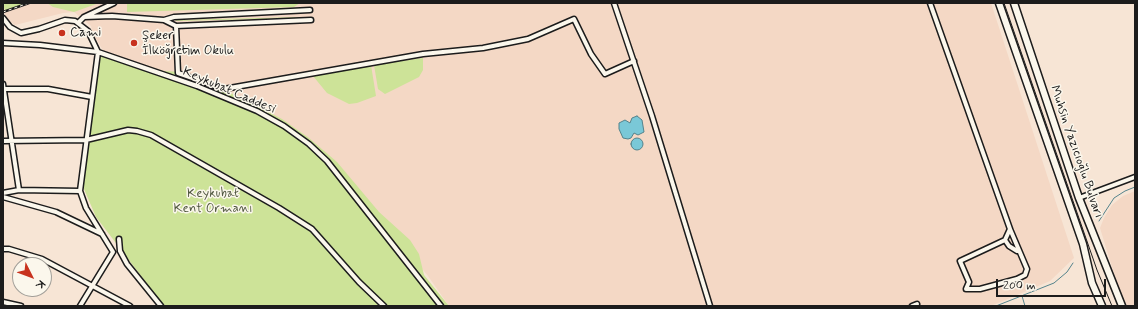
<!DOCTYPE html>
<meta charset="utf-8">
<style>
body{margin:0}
#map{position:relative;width:1138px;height:309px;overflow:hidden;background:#f7e5d5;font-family:Mynerve,sans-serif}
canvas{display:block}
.frame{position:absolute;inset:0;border:4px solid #1c1c1c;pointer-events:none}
.north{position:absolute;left:12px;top:257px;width:40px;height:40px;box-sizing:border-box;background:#fbf7ec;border:1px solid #a29f99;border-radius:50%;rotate:132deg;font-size:11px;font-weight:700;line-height:16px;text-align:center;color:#1c1c1c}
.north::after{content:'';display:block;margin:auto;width:14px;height:18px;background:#c8321e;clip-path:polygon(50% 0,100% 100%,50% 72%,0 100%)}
.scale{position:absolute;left:996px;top:279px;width:110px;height:18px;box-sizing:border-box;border:2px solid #1c1c1c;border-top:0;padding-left:5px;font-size:12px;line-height:14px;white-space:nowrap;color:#1c1c1c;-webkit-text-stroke:3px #fbf7ec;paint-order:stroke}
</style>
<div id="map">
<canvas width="1138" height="309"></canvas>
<div class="frame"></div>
<div class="north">K</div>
<div class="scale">200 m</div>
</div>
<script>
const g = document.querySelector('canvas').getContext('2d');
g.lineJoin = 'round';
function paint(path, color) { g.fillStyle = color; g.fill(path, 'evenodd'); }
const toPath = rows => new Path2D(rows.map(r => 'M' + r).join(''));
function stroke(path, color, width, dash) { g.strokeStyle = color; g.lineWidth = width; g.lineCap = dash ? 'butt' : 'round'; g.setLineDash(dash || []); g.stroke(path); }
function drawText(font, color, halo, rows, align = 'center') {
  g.font = font + ' Mynerve,sans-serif'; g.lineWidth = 3; g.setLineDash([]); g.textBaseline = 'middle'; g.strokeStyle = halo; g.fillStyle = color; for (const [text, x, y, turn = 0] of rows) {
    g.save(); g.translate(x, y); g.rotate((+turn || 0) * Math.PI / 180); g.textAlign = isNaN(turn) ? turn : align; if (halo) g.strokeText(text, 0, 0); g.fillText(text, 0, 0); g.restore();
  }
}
paint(toPath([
 [3,3,991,3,1074,258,1050,281,991,306,449,306,428,276,366,201,301,132,235,95,104,52,93,34,91,26,74,12,63,13,15,25,8,20,3,10],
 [1135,191,1135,306,1124,306,1100,228,1104,218,1112,205,1123,196]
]), '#f4d8c5');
paint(toPath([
 [3,3,26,3,5,11],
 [47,3,99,3,74,12,53,7],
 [127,3,300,3,294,7,127,12],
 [301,17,301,18,176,21,176,20],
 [104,52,163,71,185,72,223,87,229,92,282,119,309,138,337,162,379,212,410,240,419,254,424,275,449,306,164,306,96,217,84,189,83,183,100,57],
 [423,58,423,70,419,77,385,94,378,89,374,65],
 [371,65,376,96,357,103,349,104,327,93,313,76]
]), '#cde398');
const water = toPath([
 [637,116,642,120,644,132,638,135,634,133,631,138,628,139,623,138,619,129,619,123,625,120,630,123,632,118,637,116],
 '631 144a6 6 0 1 1 12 0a6 6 0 1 1-12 0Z'
]);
paint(water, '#7ac8d7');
stroke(water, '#54838c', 1);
stroke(toPath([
 [1099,221,1114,198,1125,191,1135,187],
 [1022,296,1025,306],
 [996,306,1054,283,1067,272,1073,263]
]), '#54838c', 1);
const minor = toPath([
 [614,3,652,116,710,306],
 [930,3,1010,229,1027,269,1025,275,1017,279,980,289,966,289,969,282,960,261,1005,240,1010,229],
 [84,17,112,16,164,20,176,26,311,20],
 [3,18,10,27,21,33,39,29,65,20,75,21,88,31,98,52,197,86,257,111,284,126,309,144,327,161,441,306],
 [164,20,174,17,310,10],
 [78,23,84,17,114,3],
 [176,26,178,73,224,89,423,54,483,48,528,39,574,19,591,54,605,74,634,61],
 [3,43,40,45,98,52,80,191,86,208,113,252,80,306],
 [3,84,19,190],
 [3,89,48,89,92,97],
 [3,141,86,140,128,130,137,131,151,135,279,208,312,229,359,282,384,306],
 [3,193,19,190,80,191],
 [3,197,56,212,102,234],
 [1079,198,1135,177],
 [119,239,120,251,127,264,161,306],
 [1005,240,1009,246,1017,251],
 [3,249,9,249,42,259,130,306],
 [3,302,21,306],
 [912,306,917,304]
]);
const highway = toPath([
 [999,3,1083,244,1092,283,1102,306],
 [1014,3,1079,198,1122,306]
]);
stroke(minor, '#1c1c1c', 7);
stroke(highway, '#1c1c1c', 9);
stroke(minor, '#fbf7ec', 4);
stroke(highway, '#fbf7ec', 6);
stroke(toPath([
 [1004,3,1097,270,1112,306]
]), '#1c1c1c', 1);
const rail = toPath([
 [3,12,29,3]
]);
stroke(rail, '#1c1c1c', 2.5);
stroke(rail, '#fbf7ec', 1, [3]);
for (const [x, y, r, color] of [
 [62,33,4,"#c8321e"],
 [134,43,4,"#c8321e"]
]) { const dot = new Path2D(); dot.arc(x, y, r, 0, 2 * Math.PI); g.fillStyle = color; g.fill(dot); stroke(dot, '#fbf7ec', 1.5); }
drawText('13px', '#1c1c1c', '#fbf7ec', [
 ["Cami",70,33],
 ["Şeker",142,36],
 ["İlköğretim Okulu",142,51]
], 'left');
drawText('13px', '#1c1c1c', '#fbf7ec', [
 ["Keykubat Caddesi",229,91,23],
 ["Muhsin Yazıcıoğlu Bulvarı",1076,152,71]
]);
drawText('13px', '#515841', '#fbf7ec', [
 ["Keykubat",213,194],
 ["Kent Ormanı",213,209]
]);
</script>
